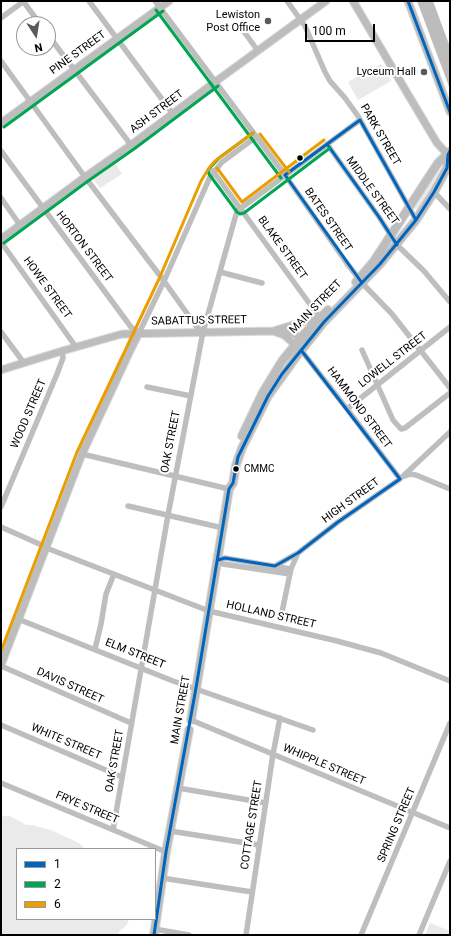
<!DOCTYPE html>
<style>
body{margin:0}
#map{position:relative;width:451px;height:936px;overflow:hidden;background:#fff;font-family:Roboto,sans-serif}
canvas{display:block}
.frame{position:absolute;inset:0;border:2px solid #000;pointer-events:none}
.legend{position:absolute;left:16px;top:848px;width:140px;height:72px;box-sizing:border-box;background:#fff;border:1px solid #999;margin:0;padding:5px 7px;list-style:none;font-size:12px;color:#000}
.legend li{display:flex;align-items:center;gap:8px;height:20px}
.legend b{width:20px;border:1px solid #999}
.north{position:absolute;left:16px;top:16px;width:40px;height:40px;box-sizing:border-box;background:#fff;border:1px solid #999;border-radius:50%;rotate:168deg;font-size:11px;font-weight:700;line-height:16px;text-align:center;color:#000}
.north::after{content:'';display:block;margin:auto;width:14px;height:18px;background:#595959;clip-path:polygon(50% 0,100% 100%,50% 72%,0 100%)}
.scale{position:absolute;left:305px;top:24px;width:70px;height:18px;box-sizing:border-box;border:2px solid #000;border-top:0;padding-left:5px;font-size:12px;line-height:14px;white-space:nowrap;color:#000;-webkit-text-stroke:3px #fff;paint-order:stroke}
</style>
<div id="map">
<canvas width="451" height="936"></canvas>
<div class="frame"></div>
<ul class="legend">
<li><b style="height:5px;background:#0065bd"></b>1</li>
<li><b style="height:5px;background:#00a651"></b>2</li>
<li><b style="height:5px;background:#eb9e00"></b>6</li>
</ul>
<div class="north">N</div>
<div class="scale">100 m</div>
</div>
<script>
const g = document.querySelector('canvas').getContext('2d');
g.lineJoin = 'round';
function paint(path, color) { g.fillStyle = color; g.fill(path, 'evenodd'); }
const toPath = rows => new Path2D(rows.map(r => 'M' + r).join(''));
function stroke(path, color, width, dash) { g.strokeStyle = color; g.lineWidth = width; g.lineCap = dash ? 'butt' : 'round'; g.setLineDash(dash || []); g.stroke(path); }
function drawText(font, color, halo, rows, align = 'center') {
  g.font = font + ' Roboto,sans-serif'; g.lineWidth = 4; g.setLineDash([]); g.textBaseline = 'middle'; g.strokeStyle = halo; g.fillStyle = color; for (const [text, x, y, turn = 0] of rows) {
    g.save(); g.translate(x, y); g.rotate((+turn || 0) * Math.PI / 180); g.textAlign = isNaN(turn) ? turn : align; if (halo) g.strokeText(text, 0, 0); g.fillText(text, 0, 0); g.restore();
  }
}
paint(toPath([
 [381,64,391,81,358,100,348,82],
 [443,162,443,163,427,195,419,210,416,210,414,207],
 [115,163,122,174,100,188,93,179],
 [4,816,10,816,26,825,33,825,53,831,79,843,85,849,17,849,17,919,23,919,24,921,26,919,129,919,127,925,120,931,118,935,1,935,1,818],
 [430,923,450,931,450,935,425,935]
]), '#eaeaea');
paint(toPath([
 [417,1,433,1,450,47,450,89]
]), '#bcbcbc');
const major = toPath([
 [353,1,406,91,437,143,448,155],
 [408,1,450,112],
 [1,123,169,1],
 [1,239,85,177,131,145,215,82,326,1],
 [273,331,306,321,320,318],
 [279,331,293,333,304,341],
 [1,370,62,351,122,334,273,331,284,335,301,350],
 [1,665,82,454,129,353,139,333]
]);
const highway = toPath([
 [356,282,374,261,438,163,449,152],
 [242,436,263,392,282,361,304,334,328,310],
 [191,720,229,489,233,483,236,465,242,448,268,396,296,357,324,322,380,264,416,220,434,192,447,168,448,155],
 [154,935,166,852,189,730]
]);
stroke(major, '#dbdbdb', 9);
stroke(highway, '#dbdbdb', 10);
stroke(toPath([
 [23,1,40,24],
 [89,1,173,114],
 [155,1,285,175,346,262,362,283,392,314,450,388],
 [287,1,305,26,325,72,330,81,345,98,358,116,416,220],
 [1,18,24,1],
 [240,26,258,51],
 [48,35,131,145],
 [1,61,85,177,164,281,196,326,203,332],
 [327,144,379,217,397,245,424,271,450,302],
 [1,151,131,327,139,333,164,281,210,177,222,162,256,137],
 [213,171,320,318],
 [434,192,450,209],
 [1,198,20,225],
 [1,242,76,347],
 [220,272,262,283],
 [1,332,24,363],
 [301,350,347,409,400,479],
 [362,350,393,420,401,429,405,428,450,393],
 [147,387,191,396],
 [347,409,450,327],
 [82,454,229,489],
 [405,476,410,474,416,475,450,489],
 [128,506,223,528],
 [1,507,57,374,63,358,62,351],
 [1,527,46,547,49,549,209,611,337,641,381,653,450,681],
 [218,560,225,558,291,569],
 [218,560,223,564,290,574],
 [275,566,298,553,338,522,400,479,450,432],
 [282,612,291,569,298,553],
 [18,619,173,681,313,730],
 [95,649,101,624,106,594,114,574],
 [1,666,131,723],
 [191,720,450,828],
 [1,725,122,777],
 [1,783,166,852],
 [178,788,266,803],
 [113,830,168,515,203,332,237,211,360,120],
 [170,831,259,845],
 [162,878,252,892],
 [154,929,189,935],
 [246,935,273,754,280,718],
 [361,935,450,723],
 [419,935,450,861]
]), '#bebebe', 5.5);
stroke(major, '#bdbdbd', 7);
stroke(highway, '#bdbdbd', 8);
stroke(toPath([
 [408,1,450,112],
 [360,120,416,220],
 [327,144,379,217,397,245],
 [285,175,362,283],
 [285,175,360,120],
 [301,350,400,479],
 [218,560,225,558,275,566,298,553,338,522,400,479],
 [154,935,166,852,196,688,229,489,233,483,238,457,268,396,282,374,324,322,380,264,416,220,434,192,447,168,448,155,450,151]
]), '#0065bd', 3);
stroke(toPath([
 [156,10,281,178],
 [4,127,163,11],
 [253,133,219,158,208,170,209,174,237,212,240,214,244,213,330,148],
 [4,243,88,181,134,149,218,86]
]), '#00a651', 3);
stroke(toPath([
 [260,134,289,172],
 [217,168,242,202,324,140],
 [1,651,77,452,159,279,201,181,209,168,215,161,253,133]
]), '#eb9e00', 3);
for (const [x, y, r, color] of [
 [268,21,4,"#595959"],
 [424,72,4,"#595959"],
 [300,158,3.5,"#000"],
 [236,469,3.5,"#000"]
]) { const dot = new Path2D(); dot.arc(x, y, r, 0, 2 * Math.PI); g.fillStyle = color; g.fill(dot); stroke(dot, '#fff', 1.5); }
drawText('10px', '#000', '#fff', [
 ["CMMC",244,469]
], 'left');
drawText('11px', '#000', '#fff', [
 ["Lewiston",260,15],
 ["Post Office",260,28],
 ["Lyceum Hall",416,72]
], 'right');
drawText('11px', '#000', '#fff', [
 ["PINE STREET",78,53,-36],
 ["ASH STREET",157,112,-37],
 ["PARK STREET",380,135,60],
 ["MIDDLE STREET",372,191,54],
 ["BATES STREET",328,220,55],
 ["HORTON STREET",84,247,53],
 ["BLAKE STREET",282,248,54],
 ["HOWE STREET",47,288,54],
 ["MAIN STREET",316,307,-46],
 ["SABATTUS STREET",199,321,-1],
 ["LOWELL STREET",393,360,-38],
 ["HAMMOND STREET",359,408,53],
 ["WOOD STREET",29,414,-67],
 ["OAK STREET",171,442,-79],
 ["HIGH STREET",351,501,-36],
 ["HOLLAND STREET",271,615,13],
 ["ELM STREET",135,654,22],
 ["DAVIS STREET",70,686,24],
 ["MAIN STREET",181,710,-80],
 ["WHITE STREET",66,742,23],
 ["OAK STREET",115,761,-80],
 ["WHIPPLE STREET",324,765,23],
 ["FRYE STREET",87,808,23],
 ["COTTAGE STREET",252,825,-81],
 ["SPRING STREET",397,825,-67]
]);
</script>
